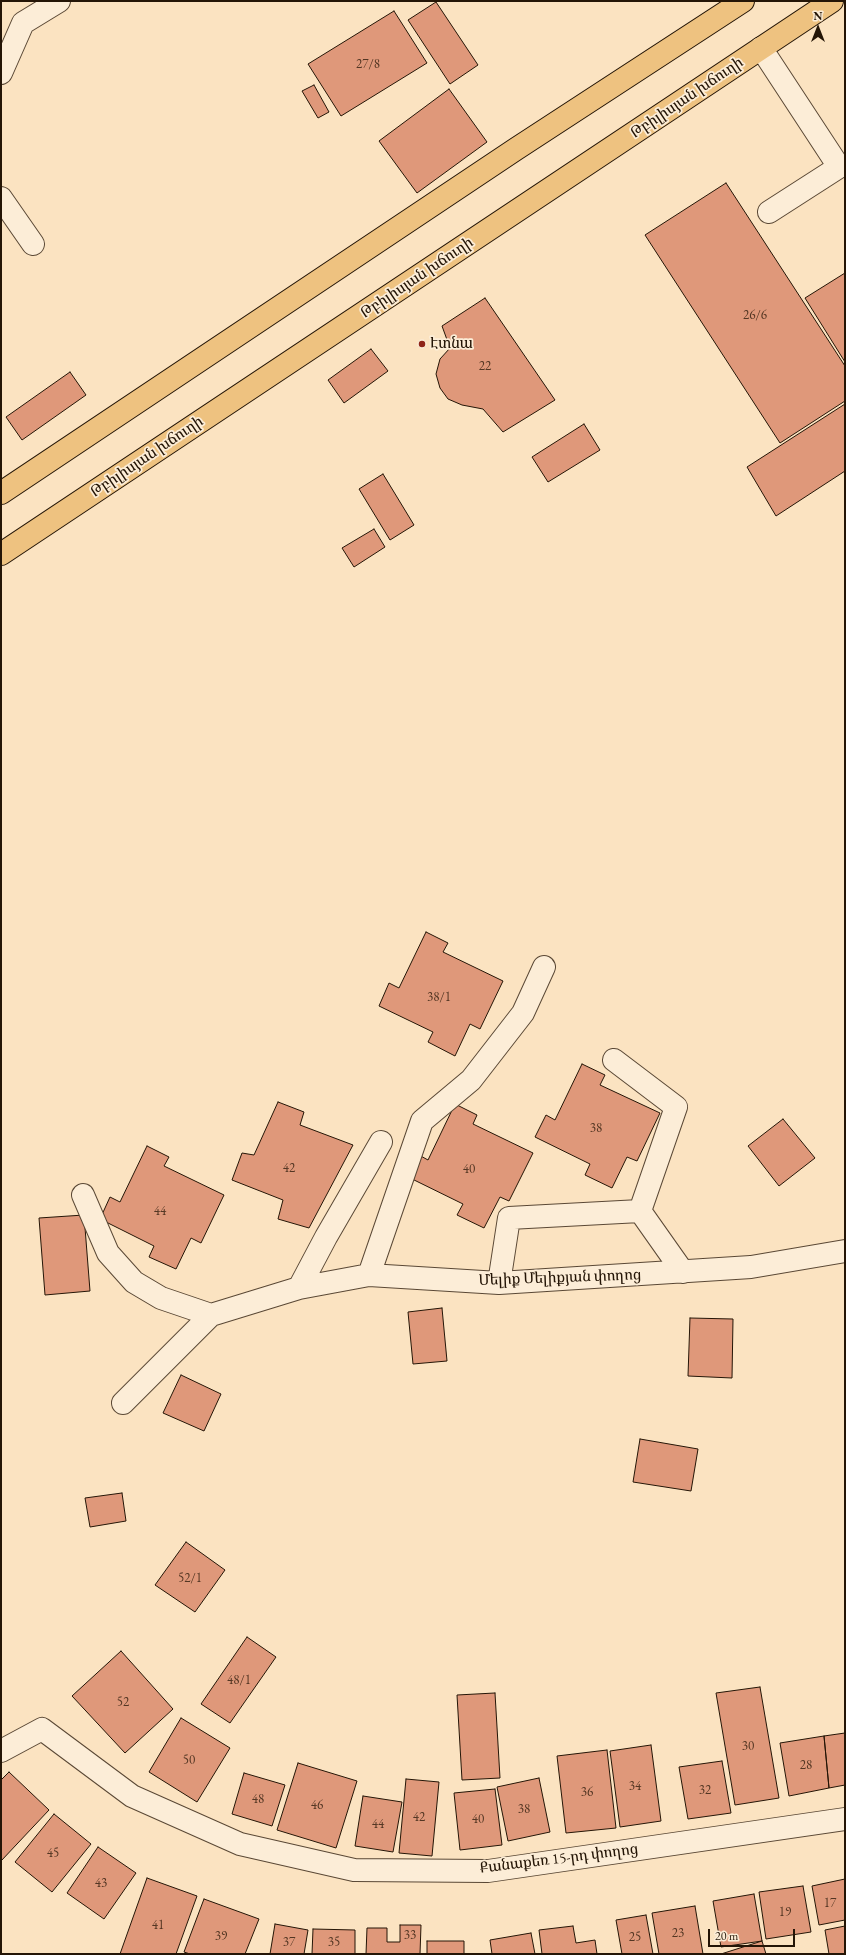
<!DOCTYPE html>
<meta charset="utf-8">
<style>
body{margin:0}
#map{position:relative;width:846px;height:1955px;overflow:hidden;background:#fbe3c1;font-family:"EB Garamond",serif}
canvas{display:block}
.frame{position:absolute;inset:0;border:2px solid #241506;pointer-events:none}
.north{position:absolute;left:798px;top:8px;width:40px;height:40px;-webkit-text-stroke:3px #fcedd7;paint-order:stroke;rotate:0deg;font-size:11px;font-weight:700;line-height:16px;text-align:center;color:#241506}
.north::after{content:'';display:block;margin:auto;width:14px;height:18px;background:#241506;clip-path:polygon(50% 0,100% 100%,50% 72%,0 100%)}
.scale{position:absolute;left:708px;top:1929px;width:87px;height:18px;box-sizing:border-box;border:2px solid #241506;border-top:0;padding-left:5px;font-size:12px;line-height:14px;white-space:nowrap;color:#241506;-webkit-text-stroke:3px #fcedd7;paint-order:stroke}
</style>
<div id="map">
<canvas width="846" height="1955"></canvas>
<div class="frame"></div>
<div class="north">N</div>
<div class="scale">20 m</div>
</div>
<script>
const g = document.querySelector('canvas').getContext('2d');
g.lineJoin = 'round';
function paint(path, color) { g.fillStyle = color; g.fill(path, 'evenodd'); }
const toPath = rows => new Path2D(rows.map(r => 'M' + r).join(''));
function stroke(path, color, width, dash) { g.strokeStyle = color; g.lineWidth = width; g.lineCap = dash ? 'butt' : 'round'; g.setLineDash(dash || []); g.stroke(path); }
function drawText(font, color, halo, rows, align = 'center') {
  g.font = font + ' "EB Garamond","Noto Serif Armenian",serif'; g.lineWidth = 3.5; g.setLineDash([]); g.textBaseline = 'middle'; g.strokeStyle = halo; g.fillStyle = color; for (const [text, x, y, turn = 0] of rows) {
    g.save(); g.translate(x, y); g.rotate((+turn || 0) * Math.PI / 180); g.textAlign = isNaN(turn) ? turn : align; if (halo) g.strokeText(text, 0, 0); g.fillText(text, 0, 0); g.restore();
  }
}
const building = toPath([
 [436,2,478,65,450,84,408,20,436,2],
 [394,11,427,63,341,116,308,64,394,11],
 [314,85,329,112,318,118,302,91,314,85],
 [449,89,487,142,417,193,379,141,449,89],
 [726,183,845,366,845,401,780,443,645,235,726,183],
 [845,273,845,362,805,298,845,273],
 [485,298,555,400,503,432,483,409,462,405,448,399,440,388,436,374,440,359,450,348,442,326,485,298],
 [371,349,388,371,344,403,328,380,371,349],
 [70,372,86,395,22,440,6,417,70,372],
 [845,404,845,471,776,516,747,467,845,404],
 [584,424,600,450,548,482,532,457,584,424],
 [383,474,414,525,390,540,359,489,383,474],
 [374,529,385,547,354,567,342,548,374,529],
 [426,932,448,943,443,952,503,981,480,1029,470,1024,455,1056,428,1042,433,1032,379,1006,389,983,399,988,426,932],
 [582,1064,605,1075,600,1085,660,1113,637,1161,627,1157,612,1188,585,1175,590,1164,535,1137,546,1115,555,1120,582,1064],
 [278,1102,304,1112,300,1125,353,1145,309,1228,278,1219,283,1200,232,1180,242,1153,254,1155,278,1102],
 [455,1104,477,1115,473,1124,533,1153,509,1201,500,1197,484,1228,457,1215,463,1204,408,1177,419,1155,428,1160,455,1104],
 [783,1119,815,1158,779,1186,748,1146,783,1119],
 [147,1146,169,1157,164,1166,224,1195,201,1243,191,1238,176,1269,149,1257,154,1246,100,1219,110,1197,120,1202,147,1146],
 [84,1215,90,1291,45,1295,39,1218,84,1215],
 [442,1308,447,1361,413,1364,408,1312,442,1308],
 [690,1318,733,1319,732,1378,688,1376,690,1318],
 [181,1375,221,1394,204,1431,163,1413,181,1375],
 [640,1439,698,1449,691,1491,633,1482,640,1439],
 [122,1493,126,1521,90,1527,85,1498,122,1493],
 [186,1542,225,1570,195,1612,155,1585,186,1542],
 [247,1637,276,1657,230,1723,201,1704,247,1637],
 [121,1651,173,1709,125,1753,72,1696,121,1651],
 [760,1687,779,1798,735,1805,716,1693,760,1687],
 [495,1693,500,1778,462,1780,457,1695,495,1693],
 [181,1718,230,1748,197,1802,149,1772,181,1718],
 [845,1733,845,1785,829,1788,824,1736,845,1733],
 [824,1736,829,1788,789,1796,780,1743,824,1736],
 [651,1745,661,1821,620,1827,610,1751,651,1745],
 [607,1750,616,1828,566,1833,557,1756,607,1750],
 [722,1761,731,1813,688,1819,679,1767,722,1761],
 [298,1763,357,1781,336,1848,277,1830,298,1763],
 [9,1772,49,1810,1,1861,1,1780,9,1772],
 [244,1773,285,1785,272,1826,232,1814,244,1773],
 [539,1778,550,1832,508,1841,497,1787,539,1778],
 [406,1779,439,1782,432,1856,399,1853,406,1779],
 [495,1789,502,1845,460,1850,454,1793,495,1789],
 [363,1796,402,1802,393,1852,355,1846,363,1796],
 [54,1814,91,1844,52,1892,15,1862,54,1814],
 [98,1847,136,1873,104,1919,67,1893,98,1847],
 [147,1878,197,1896,176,1954,120,1954,147,1878],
 [845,1879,845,1920,819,1925,812,1886,845,1879],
 [803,1886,811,1932,766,1939,759,1892,803,1886],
 [754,1894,762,1941,721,1947,713,1901,754,1894],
 [204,1899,259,1919,245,1954,190,1954,184,1952,204,1899],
 [695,1906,703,1954,659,1954,652,1913,695,1906],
 [646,1915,653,1954,622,1954,616,1920,646,1915],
 [275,1924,308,1930,304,1954,270,1954,275,1924],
 [400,1925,421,1925,420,1954,366,1954,367,1928,387,1928,387,1942,400,1942,400,1925],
 [573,1926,576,1943,595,1940,597,1954,542,1954,539,1930,573,1926],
 [845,1926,845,1954,829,1954,825,1930,845,1926],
 [313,1929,355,1930,355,1954,312,1954,313,1929],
 [531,1933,535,1954,492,1954,490,1940,531,1933],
 [427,1941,464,1941,464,1954,427,1954,427,1941],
 [762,1941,766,1954,721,1954,762,1941]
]);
paint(building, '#df987a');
stroke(building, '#241506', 1);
const minor = toPath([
 [761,48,839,167,769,212],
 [1,73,23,23,59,1],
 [1,198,33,244],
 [614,1060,676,1107,640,1211,683,1272],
 [83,1195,108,1253,134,1282,161,1298,211,1315],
 [369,1275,422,1121,471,1080,523,1013,544,967],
 [499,1283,509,1218,640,1211],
 [299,1288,326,1237,381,1142],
 [123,1403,211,1315,299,1288,369,1275,499,1283,751,1267,845,1251],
 [1,1751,42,1729,132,1796,240,1844,354,1870,488,1871,845,1819]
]);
const major = toPath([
 [1,493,516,149,743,1],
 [1,554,832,1]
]);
stroke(minor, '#5a4835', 24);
stroke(major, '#241506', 24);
stroke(minor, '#fcedd7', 22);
stroke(major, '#eec280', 22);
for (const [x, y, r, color] of [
 [422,344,4,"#8f2418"]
]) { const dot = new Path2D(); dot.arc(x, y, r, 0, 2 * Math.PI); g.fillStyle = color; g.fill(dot); stroke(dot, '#fcedd7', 1.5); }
drawText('13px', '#533623', null, [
 ["27/8",368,64],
 ["26/6",755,315],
 ["22",485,366],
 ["38/1",439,997],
 ["38",596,1128],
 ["42",289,1168],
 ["40",469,1169],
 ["44",160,1211],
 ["52/1",190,1578],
 ["48/1",239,1680],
 ["52",123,1702],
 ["30",748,1746],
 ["50",189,1760],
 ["28",806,1765],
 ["34",635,1786],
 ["32",705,1790],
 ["36",587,1792],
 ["48",258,1799],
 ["46",317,1805],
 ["38",524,1809],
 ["42",419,1817],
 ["40",478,1819],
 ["44",378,1824],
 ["45",53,1853],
 ["43",101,1883],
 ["17",830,1903],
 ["19",785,1912],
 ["41",158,1925],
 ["23",678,1933],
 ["33",410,1935],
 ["39",221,1936],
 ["25",635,1937],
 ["37",289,1942],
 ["35",334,1942]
]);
drawText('15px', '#241506', '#fcedd7', [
 ["Թբիլիսյան խճուղի",687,98,-34],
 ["Թբիլիսյան խճուղի",417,278,-34],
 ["Թբիլիսյան խճուղի",147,457,-34],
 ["Մելիք Մելիքյան փողոց",560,1278,-2],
 ["Քանաքեռ 15-րդ փողոց",559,1859,-7]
]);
drawText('15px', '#241506', '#fcedd7', [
 ["Էտնա",430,344]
], 'left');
</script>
